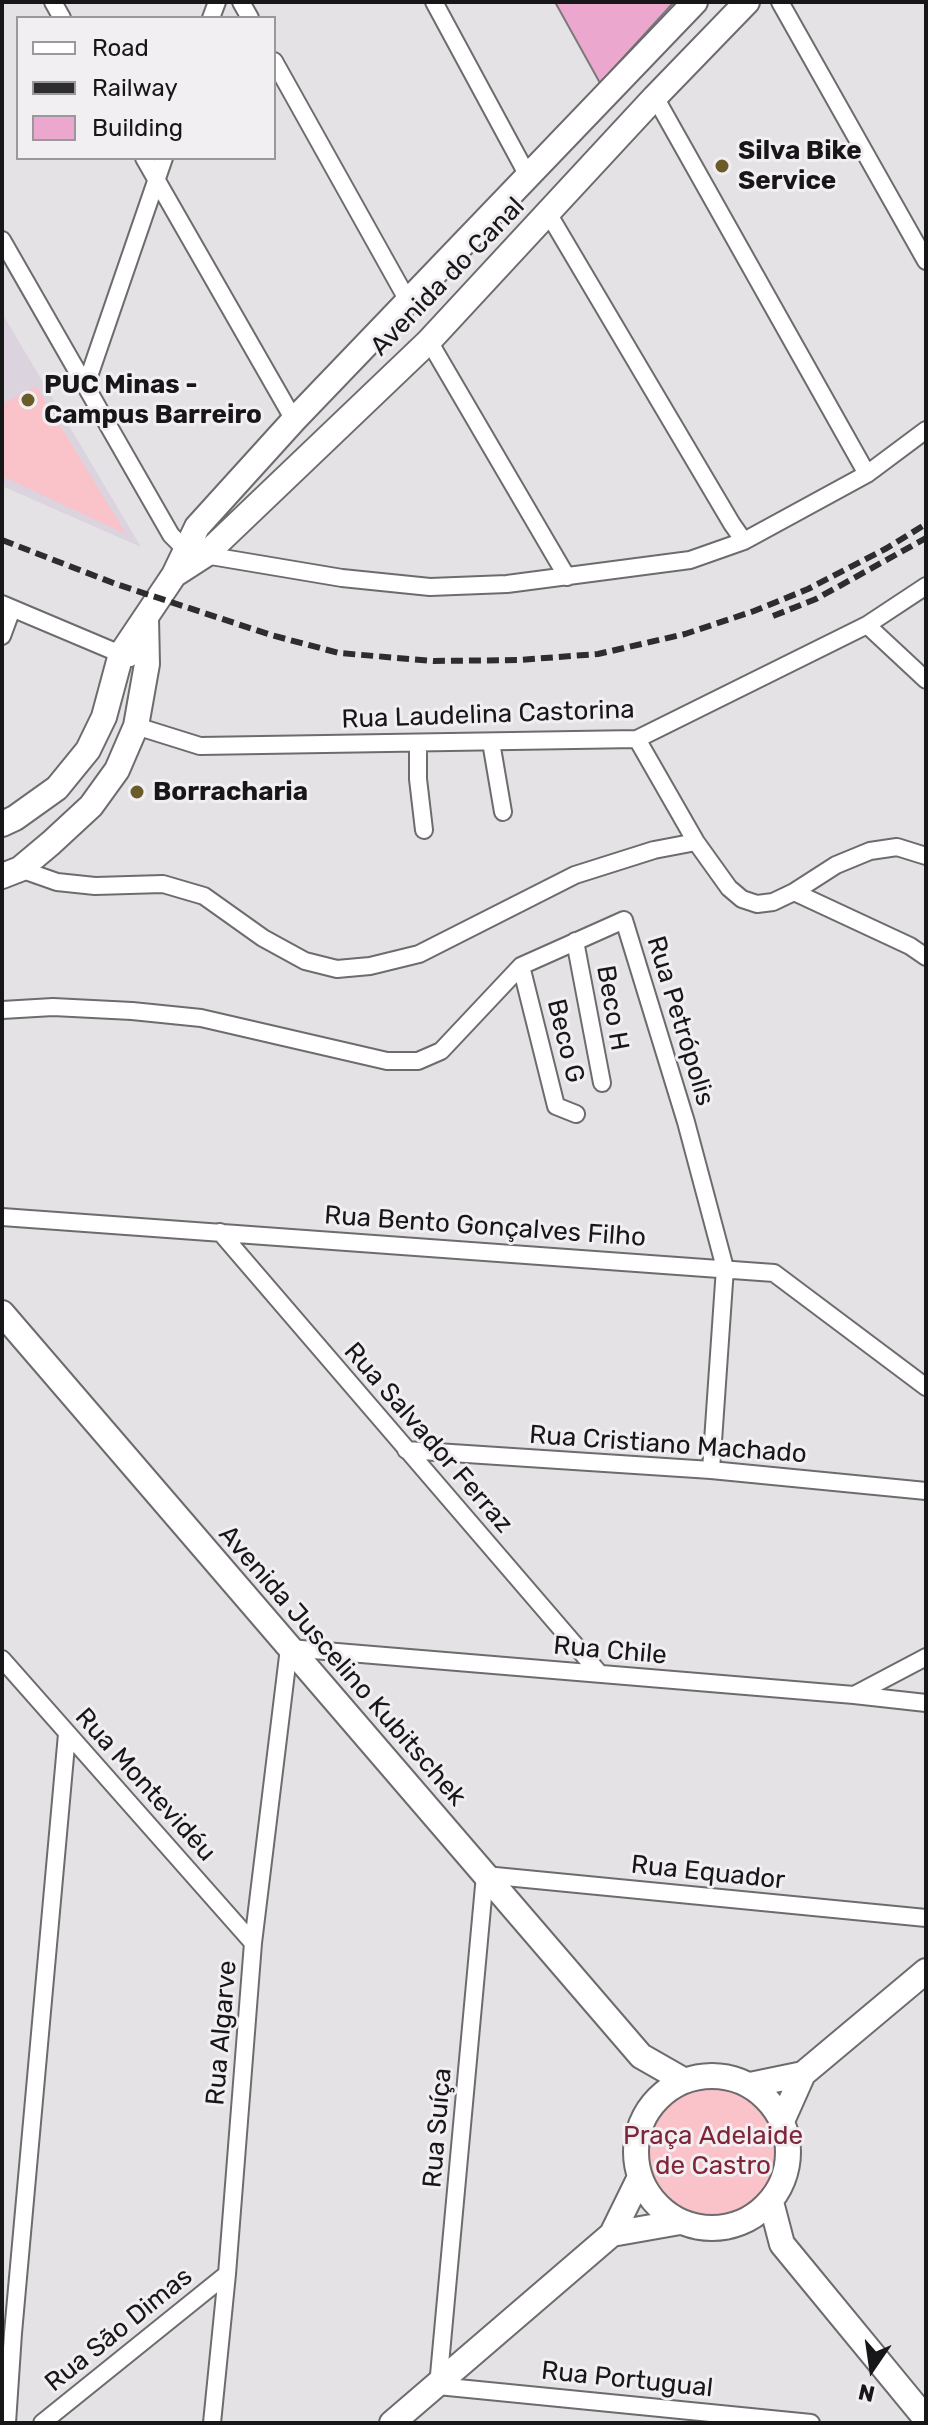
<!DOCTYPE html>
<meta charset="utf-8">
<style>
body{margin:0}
#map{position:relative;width:928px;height:2425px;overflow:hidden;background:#e5e2e6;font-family:Rubik,sans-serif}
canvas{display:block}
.frame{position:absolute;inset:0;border:4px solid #171618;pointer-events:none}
.legend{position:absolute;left:16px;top:16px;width:260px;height:144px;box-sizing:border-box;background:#f2eff3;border:2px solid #9a989b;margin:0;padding:10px 14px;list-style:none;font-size:24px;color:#171618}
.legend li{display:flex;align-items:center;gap:16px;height:40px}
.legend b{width:40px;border:2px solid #9a989b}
.north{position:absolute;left:832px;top:2329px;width:80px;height:80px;-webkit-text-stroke:6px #f2eff3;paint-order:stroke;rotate:193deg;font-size:22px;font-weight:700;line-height:32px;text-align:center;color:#171618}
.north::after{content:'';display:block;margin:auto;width:28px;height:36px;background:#171618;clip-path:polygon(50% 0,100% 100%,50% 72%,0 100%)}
</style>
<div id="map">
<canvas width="928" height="2425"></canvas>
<div class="frame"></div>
<ul class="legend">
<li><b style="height:10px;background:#fff"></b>Road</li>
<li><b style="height:10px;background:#2d2c2e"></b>Railway</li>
<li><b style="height:22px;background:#eba7cd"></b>Building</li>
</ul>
<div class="north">N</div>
</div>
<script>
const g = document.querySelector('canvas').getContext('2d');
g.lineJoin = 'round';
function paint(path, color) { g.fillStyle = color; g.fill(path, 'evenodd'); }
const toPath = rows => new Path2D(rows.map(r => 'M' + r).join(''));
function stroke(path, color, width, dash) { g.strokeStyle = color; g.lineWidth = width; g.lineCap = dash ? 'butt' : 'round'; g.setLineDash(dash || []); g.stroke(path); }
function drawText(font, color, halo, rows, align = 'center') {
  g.font = font + ' Rubik,sans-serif'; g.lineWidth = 6; g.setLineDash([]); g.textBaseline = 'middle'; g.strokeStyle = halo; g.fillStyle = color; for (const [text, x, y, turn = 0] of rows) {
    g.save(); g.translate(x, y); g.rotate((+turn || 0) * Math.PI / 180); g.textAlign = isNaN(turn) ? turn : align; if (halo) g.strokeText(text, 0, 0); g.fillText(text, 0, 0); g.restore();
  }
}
paint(toPath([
 [2,313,141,547,2,486]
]), '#dbd3de');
paint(toPath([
 [36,386,126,534,2,476,2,404],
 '644 2152a69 69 0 1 1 138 0a69 69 0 1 1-138 0Z'
]), '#fac3c9');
const building = toPath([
 [555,2,674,2,600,83,555,2]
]);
paint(building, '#eba7cd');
stroke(building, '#7d797b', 2);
const street = toPath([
 [53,2,62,18],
 [241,2,250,18],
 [434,2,528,176],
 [780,2,926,261],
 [211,18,217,2],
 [274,61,408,301],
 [655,97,867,474],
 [144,158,294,420],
 [548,213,732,524,744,541],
 [2,240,171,535,185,549,205,555,342,578,430,587,507,584,690,560,744,541,867,474,926,430],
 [429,341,567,577],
 [86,385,164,158],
 [2,604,130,658],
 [867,625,926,680],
 [2,636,12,609],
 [136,726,200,746,637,739,867,625,926,586],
 [637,739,696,842],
 [491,742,503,812],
 [418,744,418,779,424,830],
 [20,869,57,882,95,886,163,884,204,896,263,938,305,961,337,969,370,966,419,954,575,875,654,850,696,842,729,888,742,899,757,904,773,902,794,892,836,865,870,851,897,847,926,856],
 [794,892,910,946,926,957],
 [575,941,602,1083],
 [521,966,556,1106,576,1114],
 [2,1010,53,1007,132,1011,201,1018,387,1061,418,1061,441,1051,521,966,624,920,686,1122,725,1268,711,1470],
 [2,1217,774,1273,926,1387],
 [220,1232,600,1674],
 [406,1450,711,1470,926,1491],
 [2,1659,253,1943],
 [854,1695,926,1657],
 [7,2423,13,2333,67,1734],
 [42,2423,227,2274],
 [212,2423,227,2274,253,1943,289,1648,854,1695,926,1703],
 [811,2423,438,2386,485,1875,926,1918]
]);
const secondary = toPath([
 [174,575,205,555,429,341,655,97,747,2],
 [2,824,15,818,57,788,88,750,104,717,121,654,174,575,197,527,294,420,695,2],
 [2,876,20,869,51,843,91,806,117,770,136,726,147,664,146,618],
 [2,1313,641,2056,683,2080],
 '636 2152a76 76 0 1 1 152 0a76 76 0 1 1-152 0Z',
 [750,2085,803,2074],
 [782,2121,803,2074,926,1971],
 [771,2202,782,2244,926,2419],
 [612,2234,680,2222],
 [392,2423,612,2234,639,2179]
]);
stroke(street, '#6e6b6f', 20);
stroke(secondary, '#6e6b6f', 28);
stroke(street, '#fff', 16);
stroke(secondary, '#fff', 24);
stroke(toPath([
 [2,540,116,584,271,635,339,653,434,661,519,660,598,654,685,634,754,611,808,589,887,548,926,524],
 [773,616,816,599,926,538]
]), '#2d2c2e', 6, [12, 6]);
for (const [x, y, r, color] of [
 [722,166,8,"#6b5b29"],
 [28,400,8,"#6b5b29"],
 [137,792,8,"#6b5b29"]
]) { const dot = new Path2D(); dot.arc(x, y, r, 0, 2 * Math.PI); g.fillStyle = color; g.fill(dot); stroke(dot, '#f2eff3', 3); }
drawText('bold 26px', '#171618', '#f2eff3', [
 ["Silva Bike",738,151],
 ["Service",738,181],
 ["PUC Minas -",44,385],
 ["Campus Barreiro",44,415],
 ["Borracharia",153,792]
], 'left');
drawText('26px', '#171618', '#f2eff3', [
 ["Avenida do Canal",448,277,-46],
 ["Rua Laudelina Castorina",488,715,-2],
 ["Beco H",612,1008,80],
 ["Rua Petrópolis",680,1021,73],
 ["Beco G",565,1041,76],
 ["Rua Bento Gonçalves Filho",485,1227,4],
 ["Rua Salvador Ferraz",428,1438,49],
 ["Rua Cristiano Machado",668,1445,4],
 ["Rua Chile",610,1651,5],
 ["Avenida Juscelino Kubitschek",342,1666,49],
 ["Rua Montevidéu",145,1785,48],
 ["Rua Equador",708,1873,6],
 ["Rua Algarve",222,2033,-85],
 ["Rua Suíça",438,2128,-85],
 ["Rua São Dimas",119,2330,-39],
 ["Rua Portugual",627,2380,6]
]);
drawText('26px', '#7e2538', '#f2eff3', [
 ["Praça Adelaide",713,2136],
 ["de Castro",713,2166]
]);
</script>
